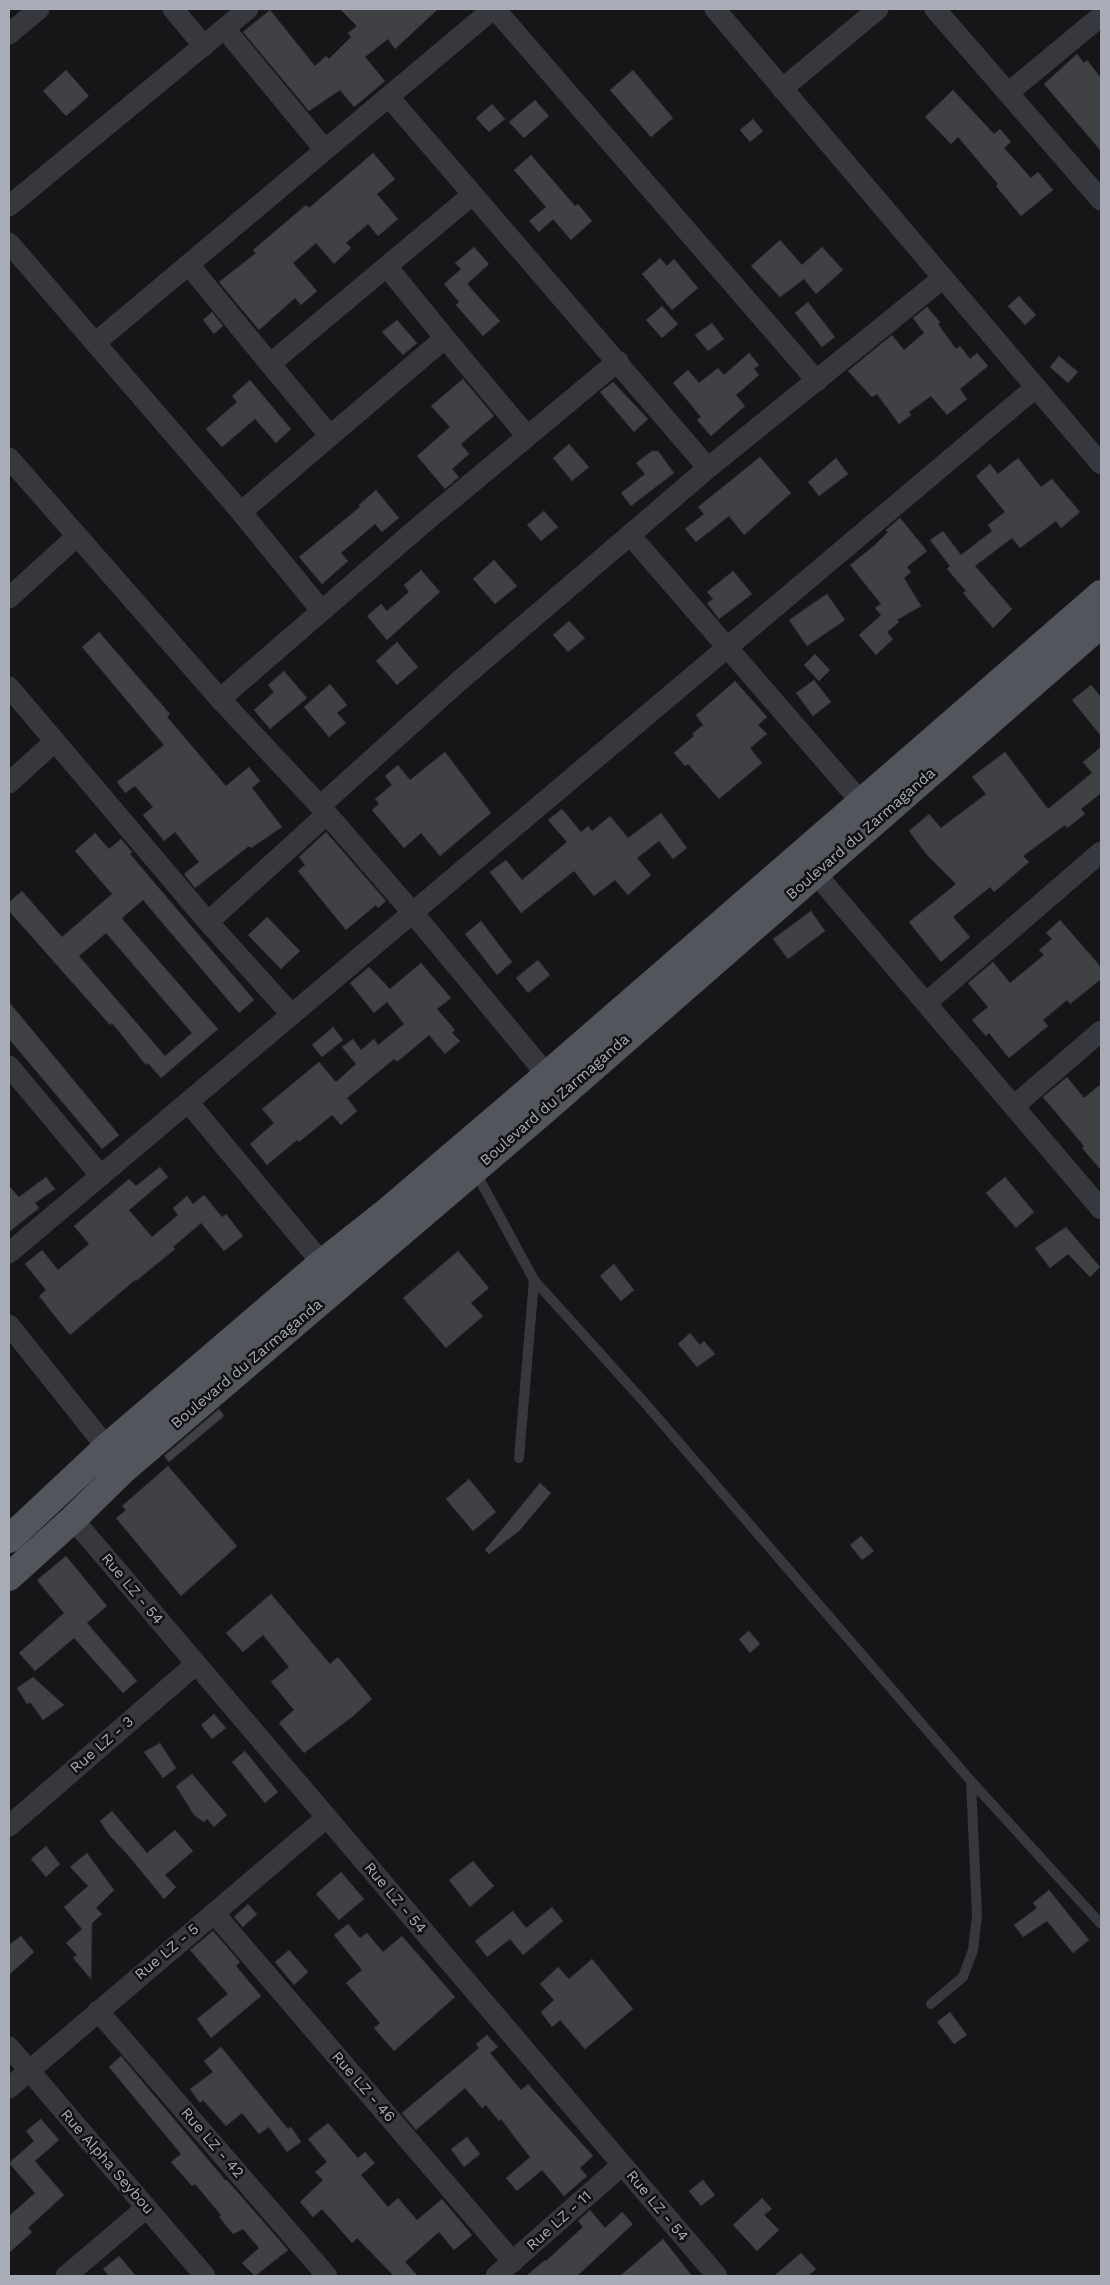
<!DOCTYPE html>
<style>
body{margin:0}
#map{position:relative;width:1110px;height:2285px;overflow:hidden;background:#161618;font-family:"Work Sans",sans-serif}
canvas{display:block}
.frame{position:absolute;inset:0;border:10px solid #a8adb8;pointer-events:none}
</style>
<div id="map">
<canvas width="1110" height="2285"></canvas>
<div class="frame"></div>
</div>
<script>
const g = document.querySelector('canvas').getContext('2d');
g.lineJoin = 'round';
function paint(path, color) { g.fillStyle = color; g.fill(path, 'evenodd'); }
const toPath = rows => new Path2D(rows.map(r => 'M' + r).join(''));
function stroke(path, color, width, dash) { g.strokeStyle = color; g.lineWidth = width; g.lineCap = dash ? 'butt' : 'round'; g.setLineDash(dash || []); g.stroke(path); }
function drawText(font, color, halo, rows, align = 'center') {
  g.font = font + ' "Work Sans",sans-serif'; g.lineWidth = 5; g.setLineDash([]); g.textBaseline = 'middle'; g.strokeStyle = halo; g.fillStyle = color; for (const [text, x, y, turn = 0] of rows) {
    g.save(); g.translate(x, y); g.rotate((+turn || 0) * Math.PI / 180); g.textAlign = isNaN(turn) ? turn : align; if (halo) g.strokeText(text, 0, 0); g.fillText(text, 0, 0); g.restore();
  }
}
const building = toPath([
 [340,9,438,9,395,49,388,39,365,57,385,81,354,107,340,90,309,111,243,32,270,10,315,66,326,56,329,59,351,37,348,33,357,26,340,9],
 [1077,54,1084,63,1087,60,1101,78,1101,151,1044,84,1077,54],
 [66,70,89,96,66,116,43,91,66,70],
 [633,70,673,118,651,137,610,90,633,70],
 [953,90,994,134,1000,129,1011,142,1004,148,1031,178,1038,172,1053,190,1021,216,996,186,998,184,958,137,951,144,925,117,953,90],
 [535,100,549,116,524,138,509,122,535,100],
 [492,104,505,119,489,132,476,118,492,104],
 [753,119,763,131,750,142,740,130,753,119],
 [373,153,395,179,377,194,398,219,378,236,368,224,346,243,351,248,334,264,316,243,293,263,317,291,301,305,295,298,259,330,219,282,256,253,253,250,306,205,309,208,373,153],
 [531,155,575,206,578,204,592,221,571,240,553,219,539,232,529,221,546,207,514,170,531,155],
 [780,240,802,265,822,247,843,270,816,294,804,279,780,297,751,266,780,240],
 [474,247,489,264,468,283,468,285,500,321,483,336,456,305,459,302,444,284,461,269,455,263,474,247],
 [660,258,667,266,674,259,698,288,672,310,642,274,660,258],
 [1019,296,1036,315,1025,325,1008,306,1019,296],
 [808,302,835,337,822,347,795,313,808,302],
 [662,306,678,324,662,338,646,320,662,306],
 [927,307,940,322,938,324,956,349,960,346,970,359,977,353,988,366,960,389,967,399,947,415,931,396,909,412,911,415,899,424,877,394,872,397,848,371,892,335,904,350,924,333,913,318,927,307],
 [212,312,223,326,214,334,203,320,212,312],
 [397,320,417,343,403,355,382,332,397,320],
 [712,323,724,339,708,351,695,335,712,323],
 [749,353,759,365,754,369,759,375,736,395,745,406,711,436,697,420,701,417,673,383,688,370,699,383,718,368,724,375,749,353],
 [1059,356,1078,372,1068,383,1050,367,1059,356],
 [463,379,494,416,461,444,469,454,452,469,459,477,445,489,417,456,450,427,431,406,463,379],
 [250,380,291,429,276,443,255,419,222,447,206,429,237,402,232,396,250,380],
 [613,382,648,419,634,432,600,392,613,382],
 [569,444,589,467,572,481,553,458,569,444],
 [652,451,658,451,674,473,631,506,621,493,645,474,636,463,652,451],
 [760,457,791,493,744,535,729,516,696,542,685,529,704,514,698,507,760,457],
 [836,458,848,474,819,496,808,482,836,458],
 [1018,458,1041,487,1052,479,1080,512,1061,528,1056,521,1020,548,1012,538,975,566,1012,609,993,628,963,593,966,591,947,569,950,566,930,540,943,531,961,555,992,531,988,525,1005,512,976,476,990,464,998,474,1018,458],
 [376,490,399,518,382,532,375,524,341,553,348,561,322,584,299,557,360,507,359,505,376,490],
 [544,511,558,527,541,541,527,525,544,511],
 [900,518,927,551,907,567,911,572,904,578,921,606,897,620,899,622,887,632,893,639,876,655,859,635,881,615,875,608,881,604,850,565,875,545,888,532,886,530,900,518],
 [494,560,517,586,495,604,473,579,494,560],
 [421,570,440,592,387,640,367,616,381,604,387,611,409,592,404,585,421,570],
 [733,571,752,594,719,619,707,603,713,599,707,592,733,571],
 [827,594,845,620,807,646,789,620,827,594],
 [569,621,585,638,568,652,553,635,569,621],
 [99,632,170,714,167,717,226,786,249,767,260,781,252,788,282,827,251,848,249,846,195,888,184,874,199,862,175,832,164,841,143,815,153,807,135,786,125,793,117,782,164,745,82,647,99,632],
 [397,642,418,667,397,685,376,661,397,642],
 [815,654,830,670,819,681,804,665,815,654],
 [284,671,307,698,270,729,254,710,274,692,268,685,284,671],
 [814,680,831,702,813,716,796,693,814,680],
 [735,681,767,717,758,725,767,734,750,748,762,763,719,799,688,764,685,766,674,753,694,736,692,734,703,725,696,715,735,681],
 [330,684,347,705,337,713,346,723,329,737,304,707,330,684],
 [1091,685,1101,697,1101,736,1072,700,1091,685],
 [1101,747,1101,793,1081,809,1085,814,1067,828,1065,825,1023,856,1029,862,994,892,990,887,953,917,970,937,941,962,909,922,956,884,927,855,909,831,929,814,941,828,986,794,972,777,1005,752,1048,809,1092,773,1083,762,1101,747],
 [445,752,491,813,440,856,421,833,404,848,372,810,379,804,375,799,392,785,385,776,398,765,410,780,445,752],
 [562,809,581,832,588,826,592,831,610,816,628,838,661,813,687,848,673,859,659,841,637,858,651,875,628,895,615,880,594,896,574,871,521,913,490,872,506,860,522,880,567,842,548,820,562,809],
 [326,832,386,901,378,908,376,905,346,930,298,871,305,865,299,857,326,832],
 [95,833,109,849,121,839,132,852,130,854,254,1000,239,1013,143,900,122,918,124,921,218,1029,161,1078,148,1063,146,1065,112,1023,110,1025,9,911,9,902,22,891,62,937,112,894,75,851,95,833],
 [106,933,192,1033,165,1056,79,956,106,933],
 [811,911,825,931,788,959,773,939,811,911],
 [267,917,300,951,281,969,248,935,267,917],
 [1060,920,1101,967,1101,979,1070,1004,1067,1000,1043,1020,1048,1026,1009,1058,989,1033,986,1036,972,1020,988,1007,968,983,993,962,1010,983,1044,955,1039,950,1052,939,1046,933,1060,920],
 [481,921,512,962,497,975,465,934,481,921],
 [538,960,550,975,528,993,516,978,538,960],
 [421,963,451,998,437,1009,455,1030,452,1033,460,1041,445,1054,429,1035,397,1062,394,1059,347,1098,357,1111,341,1125,332,1115,299,1142,297,1140,267,1165,250,1144,274,1123,262,1109,319,1062,336,1082,356,1064,342,1047,353,1039,361,1050,374,1039,378,1045,404,1024,387,1002,374,1013,350,983,369,967,390,989,421,963],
 [9,1002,119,1135,102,1149,9,1039,9,1002],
 [333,1027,343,1040,322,1057,312,1045,333,1027],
 [1067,1077,1084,1098,1101,1084,1101,1170,1082,1148,1084,1146,1043,1097,1067,1077],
 [160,1167,168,1177,129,1210,152,1237,178,1215,173,1208,187,1196,193,1204,204,1195,222,1217,226,1214,243,1236,224,1251,201,1223,173,1247,175,1249,136,1281,135,1280,70,1335,39,1296,46,1290,25,1264,42,1250,58,1270,89,1244,74,1226,129,1179,136,1186,160,1167],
 [46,1177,55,1189,35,1203,39,1208,9,1232,9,1186,19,1197,46,1177],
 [1005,1177,1034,1212,1016,1228,986,1193,1005,1177],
 [1066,1227,1100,1267,1090,1277,1068,1254,1050,1268,1035,1248,1066,1227],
 [458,1251,489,1288,471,1303,483,1316,446,1348,403,1298,458,1251],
 [614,1264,634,1290,621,1301,600,1276,614,1264],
 [690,1333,700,1345,704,1341,715,1354,697,1367,678,1344,690,1333],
 [219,1409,224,1416,169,1462,164,1456,219,1409],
 [168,1466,237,1546,181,1596,116,1518,126,1510,122,1506,168,1466],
 [469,1479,496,1512,473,1531,446,1499,469,1479],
 [540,1483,551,1493,519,1531,489,1554,485,1550,540,1483],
 [861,1536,874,1551,862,1560,850,1545,861,1536],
 [66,1556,107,1606,87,1623,137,1681,123,1693,74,1638,35,1671,19,1653,64,1613,37,1580,66,1556],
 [271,1594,330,1664,338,1657,372,1699,352,1717,304,1753,279,1723,294,1710,271,1682,289,1667,263,1635,243,1652,226,1633,271,1594],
 [749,1631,760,1644,750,1653,739,1639,749,1631],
 [33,1677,64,1705,43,1720,30,1702,27,1704,17,1688,33,1677],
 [214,1714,226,1728,212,1739,201,1725,214,1714],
 [160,1743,176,1768,163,1778,144,1752,160,1743],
 [245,1751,278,1792,265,1803,232,1762,245,1751],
 [192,1774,227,1815,214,1827,207,1819,204,1822,194,1815,176,1786,192,1774],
 [112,1811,147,1853,175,1830,193,1851,165,1875,176,1887,164,1899,128,1855,110,1836,100,1821,112,1811],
 [46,1846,60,1864,46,1877,31,1859,46,1846],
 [87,1853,114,1890,96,1908,102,1914,92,1923,91,1979,73,1958,77,1955,66,1943,82,1929,64,1907,88,1886,70,1867,87,1853],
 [473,1861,494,1886,470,1907,449,1880,473,1861],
 [341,1872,364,1899,339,1920,316,1894,341,1872],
 [1049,1890,1089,1940,1073,1953,1047,1921,1023,1937,1014,1925,1037,1908,1033,1903,1049,1890],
 [248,1904,257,1914,243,1927,234,1917,248,1904],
 [552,1907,563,1921,523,1955,510,1939,487,1957,475,1941,513,1911,526,1928,552,1907],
 [348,1924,360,1938,367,1933,383,1952,402,1936,455,1997,394,2051,374,2028,380,2023,346,1983,362,1970,334,1935,348,1924],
 [213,1931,240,1962,236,1966,261,1996,211,2038,197,2019,228,1994,190,1950,213,1931],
 [21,1936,34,1952,9,1975,9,1945,21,1936],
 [289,1950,308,1972,294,1985,275,1962,289,1950],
 [592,1959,633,2009,585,2049,560,2020,552,2027,541,2012,554,2000,540,1984,558,1967,569,1979,592,1959],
 [950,2012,967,2035,954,2044,937,2022,950,2012],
 [487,2035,498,2047,490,2053,521,2090,528,2084,593,2156,580,2168,587,2176,564,2196,542,2170,517,2191,506,2178,530,2157,501,2119,499,2121,486,2105,482,2108,465,2088,416,2130,402,2113,479,2048,476,2044,487,2035],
 [221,2047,288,2129,291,2127,301,2142,287,2152,269,2127,259,2134,242,2113,226,2126,203,2100,200,2103,190,2089,213,2072,204,2061,221,2047],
 [121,2056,226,2181,227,2180,288,2250,255,2276,242,2263,259,2248,243,2229,233,2234,219,2217,221,2215,195,2184,192,2186,171,2162,181,2154,109,2067,121,2056],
 [41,2119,59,2140,35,2161,64,2195,28,2228,32,2232,9,2253,9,2216,35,2193,9,2163,34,2141,26,2131,41,2119],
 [328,2123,358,2158,365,2152,375,2163,361,2175,388,2207,398,2198,417,2220,442,2199,472,2235,454,2250,439,2232,405,2262,418,2276,394,2276,357,2238,352,2243,322,2209,313,2217,300,2202,323,2180,315,2172,327,2162,308,2139,328,2123],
 [467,2137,480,2154,464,2167,451,2149,467,2137],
 [703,2180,715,2195,701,2206,689,2191,703,2180],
 [762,2198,772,2209,764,2215,779,2230,757,2251,733,2225,762,2198],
 [590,2210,605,2228,622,2212,633,2224,577,2276,526,2276,545,2260,546,2261,583,2227,578,2221,590,2210],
 [663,2239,692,2276,620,2276,656,2245,663,2239],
 [801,2253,816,2269,808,2276,774,2276,801,2253],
 [119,2256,136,2276,109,2276,103,2269,119,2256]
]);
paint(building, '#404145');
stroke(building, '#303034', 1);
stroke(toPath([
 [475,1171,534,1280,644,1402,971,1781,1101,1924],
 [519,1458,534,1280],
 [931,2004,963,1977,973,1950,977,1916,971,1781]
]), '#37383d', 10);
stroke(toPath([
 [173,9,204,46],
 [495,9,817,381],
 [715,9,1101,464],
 [935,9,1101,200],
 [225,29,325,150],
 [9,34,39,9],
 [782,89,878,9],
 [1008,93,1101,16],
 [389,97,708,468],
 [9,206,248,9],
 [9,243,241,512,321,610],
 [189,265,270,364,472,195],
 [388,268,445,338],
 [95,343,493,9],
 [270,364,330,436],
 [9,458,220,699,320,806,413,913,547,1075],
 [241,512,445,338,527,436],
 [630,535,861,802],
 [9,598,77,536],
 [9,687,208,922,292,1015],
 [220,699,421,525,618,361],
 [9,783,54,742],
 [320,806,457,683,708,468,943,278],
 [816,874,1101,1209],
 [208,922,327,814],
 [926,1003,1101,852],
 [9,1066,101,1176],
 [188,1102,322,1263],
 [1014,1106,1101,1031],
 [9,1253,1036,387],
 [9,1325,116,1459],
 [73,1519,717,2276],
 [9,1826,196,1664],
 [214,1913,513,2262],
 [98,2011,327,2276],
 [9,2047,205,2276],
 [9,2088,327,1817],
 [66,2276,146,2208],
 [496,2276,622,2165]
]), '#37383d', 21);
stroke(toPath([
 [9,1539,106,1448,322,1263,389,1210,547,1075,1101,594],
 [9,1577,73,1519,124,1469,541,1113,1101,624]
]), '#53555c', 28);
drawText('15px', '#a8adb8', '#111113', [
 ["Boulevard du Zarmaganda",861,834,-41],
 ["Boulevard du Zarmaganda",555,1100,-41],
 ["Boulevard du Zarmaganda",247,1364,-40],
 ["Rue LZ - 54",132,1589,50],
 ["Rue LZ - 3",102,1745,-41],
 ["Rue LZ - 54",395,1898,50],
 ["Rue LZ - 5",167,1952,-40],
 ["Rue LZ - 46",363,2087,49],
 ["Rue LZ - 42",212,2143,49],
 ["Rue Alpha Seybou",107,2162,49],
 ["Rue LZ - 54",657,2206,50],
 ["Rue LZ - 11",559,2221,-42]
]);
</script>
